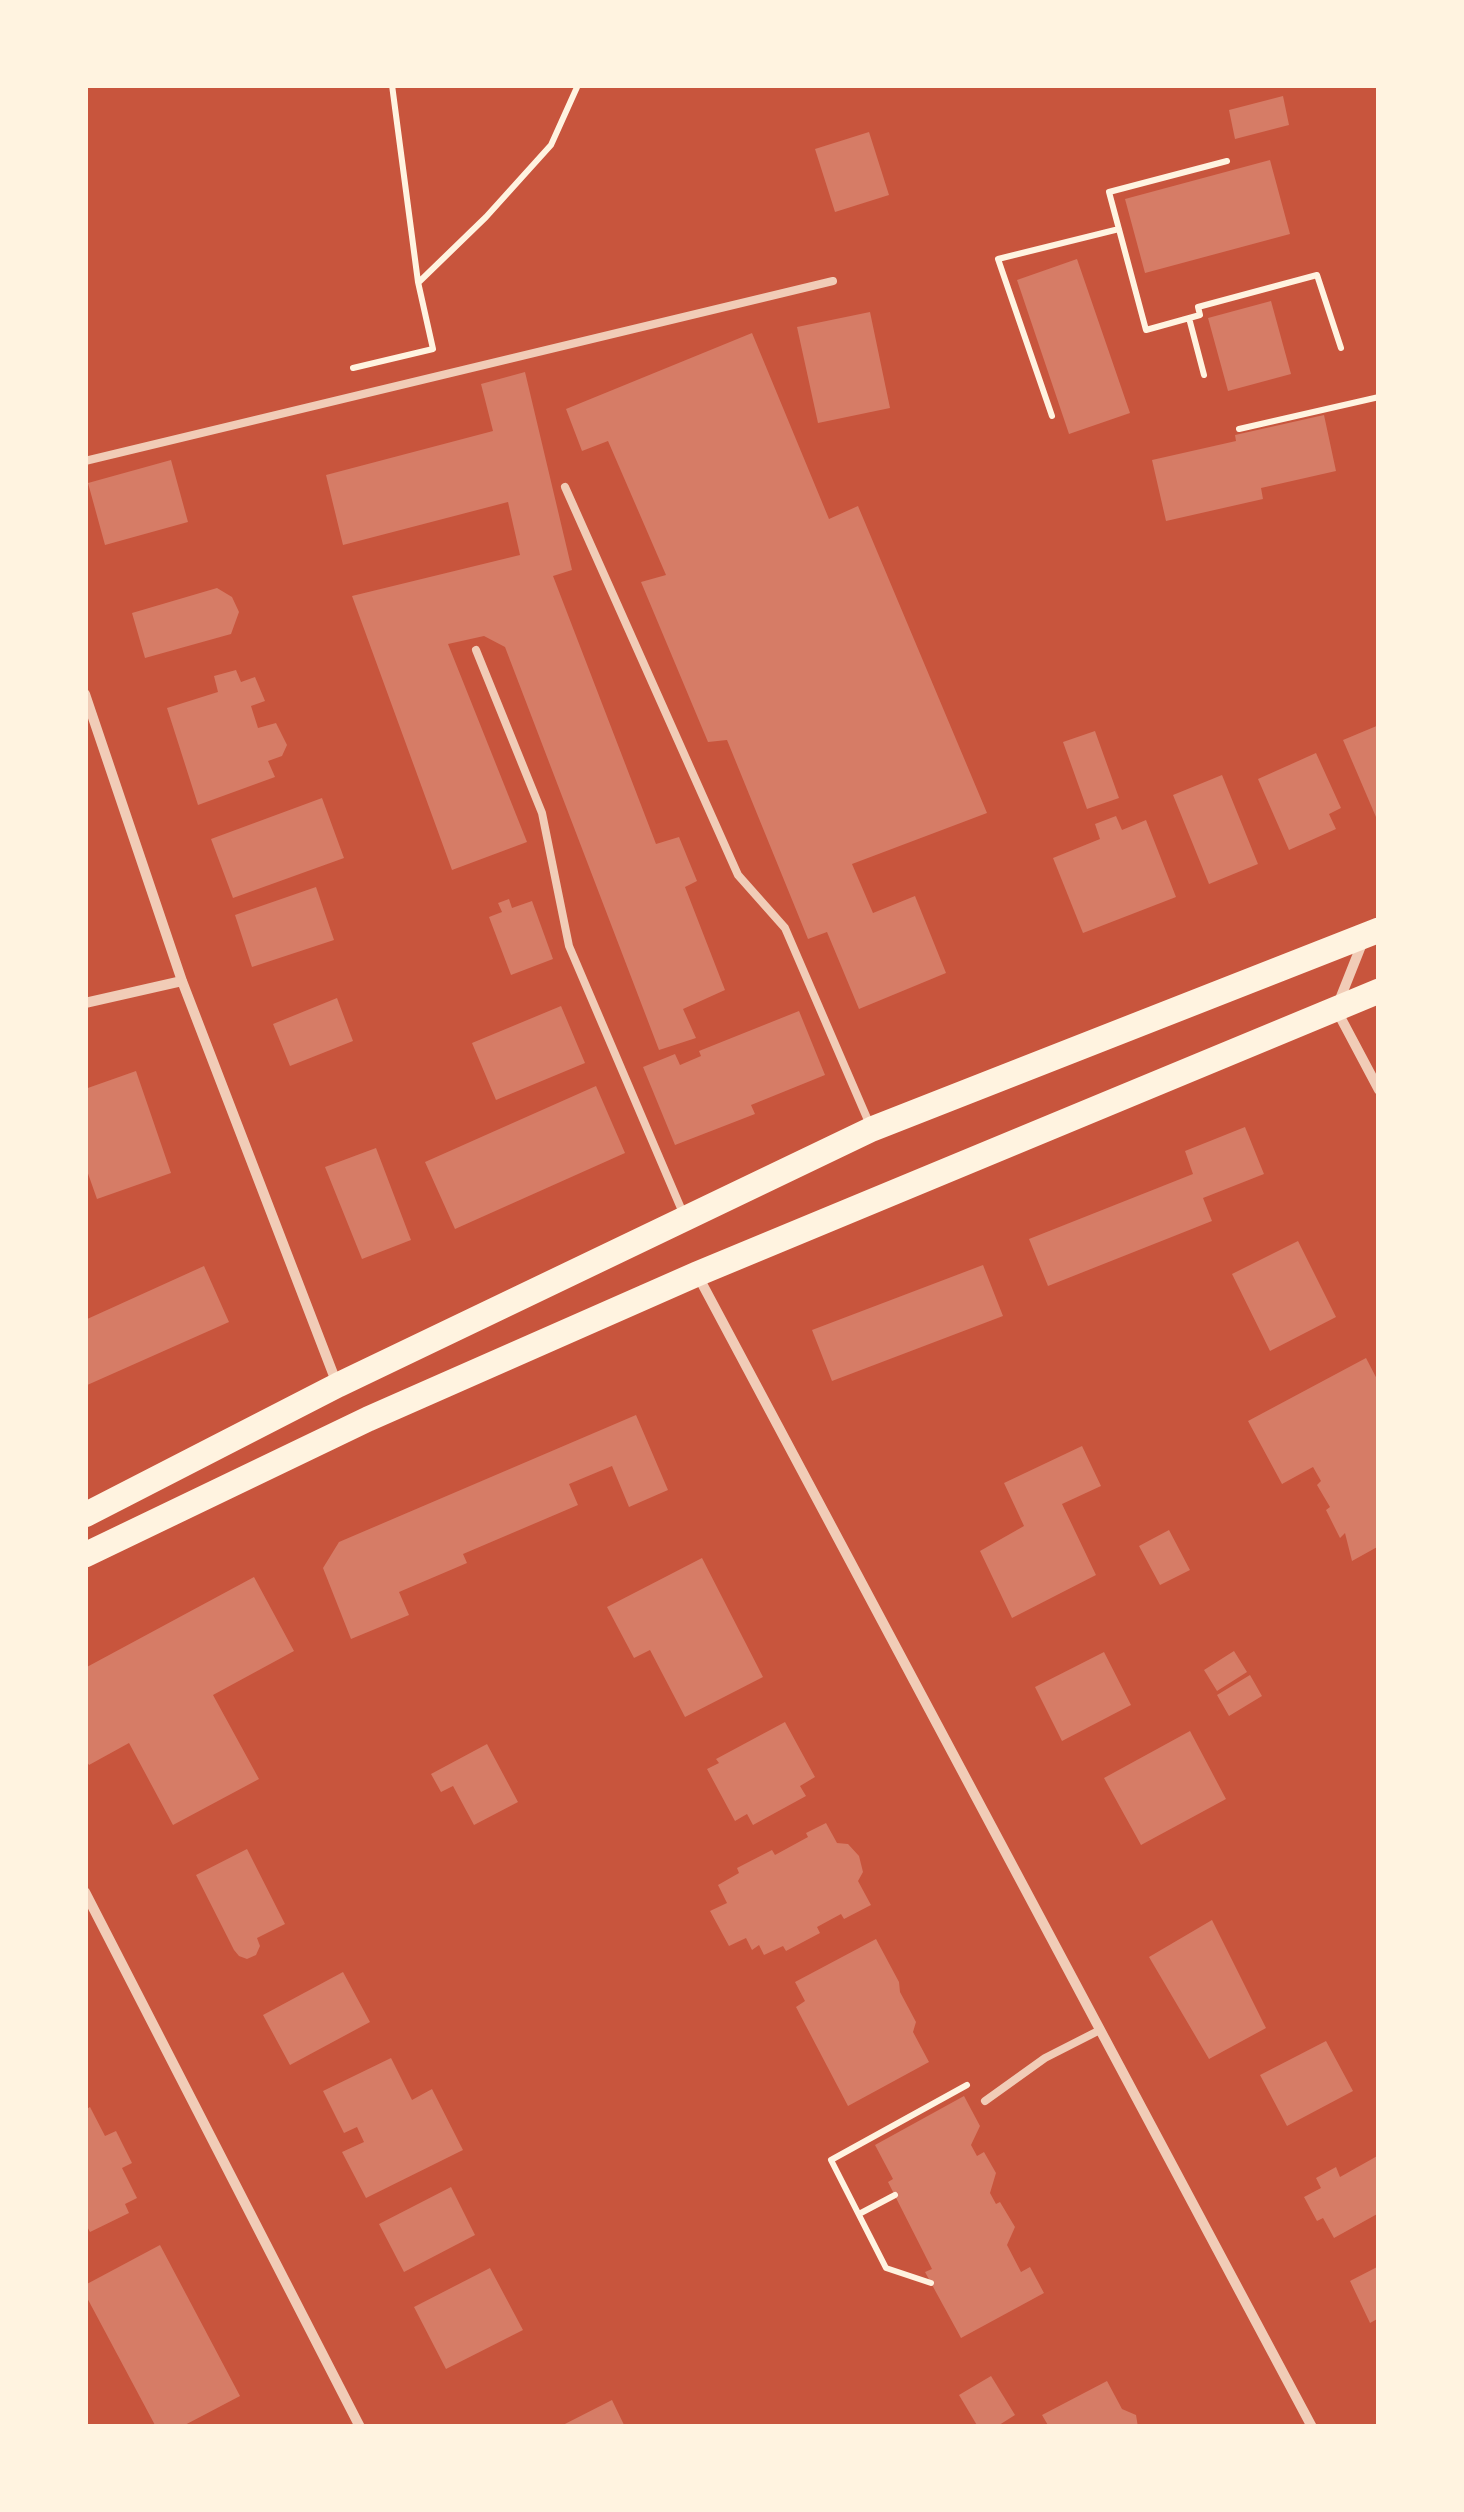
<!DOCTYPE html>
<style>
body{margin:0}
#map{position:relative;width:1464px;height:2512px;overflow:hidden;background:#c8553d;font-family:"Public Sans",sans-serif}
canvas{display:block}
.frame{position:absolute;inset:0;border:88px solid #fff3e0;pointer-events:none}
</style>
<div id="map">
<canvas width="1464" height="2512"></canvas>
<div class="frame"></div>
</div>
<script>
const g = document.querySelector('canvas').getContext('2d');
g.lineJoin = 'round';
function paint(path, color) { g.fillStyle = color; g.fill(path, 'evenodd'); }
const toPath = rows => new Path2D(rows.map(r => 'M' + r).join(''));
function stroke(path, color, width, dash) { g.strokeStyle = color; g.lineWidth = width; g.lineCap = dash ? 'butt' : 'round'; g.setLineDash(dash || []); g.stroke(path); }
paint(toPath([
 [1283,96,1289,125,1235,139,1229,110],
 [869,132,889,195,835,212,815,149],
 [1270,160,1290,234,1145,273,1125,199],
 [1077,259,1130,413,1069,434,1017,280],
 [1271,301,1291,374,1228,391,1208,318],
 [870,312,890,408,818,423,797,327],
 [752,333,829,519,858,506,987,813,852,864,873,913,915,896,946,973,859,1009,827,932,808,939,727,740,708,742,641,582,666,575,608,441,582,451,566,409],
 [525,372,572,570,553,576,656,844,679,837,697,881,685,887,725,990,683,1009,696,1038,659,1050,505,647,484,636,448,644,527,842,452,870,352,596,520,555,508,502,343,545,326,475,493,431,481,384],
 [1324,415,1336,471,1261,488,1263,499,1166,521,1152,460,1236,441,1235,435],
 [171,460,188,522,105,545,88,483],
 [217,588,232,597,239,612,231,634,145,658,132,613],
 [236,670,241,682,255,677,265,701,251,706,258,728,276,723,287,745,282,756,268,761,275,777,198,805,167,708,218,692,214,676],
 [1379,725,1379,815,1376,817,1343,740],
 [1095,731,1119,798,1087,809,1063,742],
 [1316,753,1341,808,1329,814,1336,829,1289,850,1258,779],
 [1222,775,1258,864,1209,884,1173,795],
 [322,798,344,858,233,898,211,839],
 [1116,816,1122,830,1146,820,1176,897,1083,933,1053,858,1100,839,1095,824],
 [316,887,334,940,252,967,235,915],
 [509,899,512,908,532,901,553,959,511,975,489,917,502,912,498,903],
 [337,998,353,1041,290,1066,273,1024],
 [561,1006,585,1063,496,1100,472,1043],
 [799,1011,825,1075,751,1105,755,1114,675,1145,643,1067,675,1054,680,1065,701,1056,699,1051],
 [136,1071,171,1173,97,1199,85,1165,85,1089],
 [596,1086,625,1153,455,1229,425,1162],
 [1245,1127,1264,1174,1203,1198,1212,1221,1048,1286,1029,1239,1193,1174,1185,1151],
 [376,1148,411,1240,362,1259,325,1167],
 [1298,1241,1336,1317,1270,1351,1232,1274],
 [983,1265,1003,1316,832,1381,812,1330],
 [204,1266,229,1322,85,1386,85,1320],
 [1366,1358,1379,1383,1379,1546,1352,1561,1345,1533,1340,1538,1326,1510,1330,1507,1317,1485,1321,1481,1313,1467,1282,1484,1248,1421],
 [636,1415,668,1490,629,1507,612,1466,569,1484,578,1505,463,1554,467,1563,399,1592,409,1615,351,1639,323,1568,339,1542],
 [1082,1446,1101,1486,1062,1504,1096,1575,1012,1618,980,1551,1024,1526,1004,1483],
 [1169,1530,1190,1570,1160,1585,1139,1546],
 [702,1558,763,1677,685,1717,650,1650,634,1658,607,1607],
 [254,1577,294,1651,213,1695,259,1779,173,1825,129,1743,89,1765,85,1759,85,1668],
 [1234,1651,1247,1672,1217,1691,1204,1670],
 [1104,1652,1131,1705,1062,1741,1035,1687],
 [1250,1675,1262,1696,1229,1716,1217,1695],
 [785,1722,815,1777,800,1786,806,1796,753,1825,747,1814,735,1821,707,1769,719,1763,716,1759],
 [1190,1731,1226,1799,1141,1845,1104,1778],
 [487,1744,518,1802,474,1825,453,1786,441,1792,431,1774],
 [826,1823,837,1843,848,1844,859,1856,863,1872,858,1881,871,1905,844,1919,841,1914,817,1927,820,1933,786,1951,783,1946,764,1955,759,1945,752,1950,746,1938,729,1946,710,1911,727,1903,718,1885,739,1873,737,1868,772,1850,775,1855,808,1837,806,1833],
 [247,1849,285,1924,257,1938,260,1946,256,1955,247,1959,239,1956,234,1950,196,1875],
 [1212,1920,1266,2028,1209,2059,1149,1957],
 [876,1939,899,1982,900,1992,916,2022,913,2032,929,2062,848,2106,796,2007,805,2001,795,1982],
 [343,1972,370,2022,290,2065,263,2015],
 [1326,2041,1353,2091,1287,2126,1260,2075],
 [391,2058,412,2100,432,2089,463,2150,366,2198,342,2152,364,2142,357,2127,344,2133,323,2091],
 [964,2096,980,2126,971,2145,977,2156,984,2152,996,2173,990,2193,996,2204,1000,2202,1015,2227,1007,2245,1021,2272,1030,2267,1044,2293,961,2338,925,2272,932,2269,888,2182,893,2179,875,2145],
 [90,2107,105,2136,116,2131,132,2163,122,2168,137,2198,125,2204,129,2213,90,2232,85,2223,85,2110],
 [1379,2155,1379,2213,1334,2238,1323,2218,1317,2221,1304,2197,1321,2188,1316,2178,1336,2167,1340,2177],
 [451,2187,475,2235,404,2272,379,2224],
 [160,2245,240,2396,181,2427,156,2427,85,2294,85,2285],
 [1379,2266,1379,2318,1370,2323,1350,2281],
 [490,2268,523,2330,446,2369,414,2307],
 [991,2376,1015,2415,996,2427,978,2427,959,2395],
 [1107,2381,1122,2409,1136,2415,1138,2427,1049,2427,1042,2415],
 [612,2400,625,2427,559,2427]
]), '#d67c66');
stroke(toPath([
 [1227,161,1109,192,1146,330,1200,315,1198,307,1317,275,1341,348],
 [419,282,486,217,551,145,578,85],
 [1189,318,1204,375],
 [353,368,433,349,418,282,392,85],
 [1052,416,998,259,1119,229],
 [1239,429,1379,397],
 [859,2214,895,2195],
 [931,2283,886,2268,831,2160,967,2085]
]), '#fff3e0', 6);
stroke(toPath([
 [85,461,833,281],
 [565,487,738,875,785,928,870,1125],
 [476,650,542,813,569,946,683,1213],
 [985,2101,1045,2058,1100,2030]
]), '#f1ccb7', 8);
stroke(toPath([
 [85,694,182,981,337,1384],
 [1363,941,1336,1009,1379,1090],
 [85,1003,182,981],
 [698,1276,1312,2427],
 [85,1892,360,2427]
]), '#f1ccb7', 10);
stroke(toPath([
 [85,1515,338,1385,872,1129,1379,930],
 [85,1555,368,1419,697,1274,1379,991]
]), '#fff3e0', 25);
</script>
